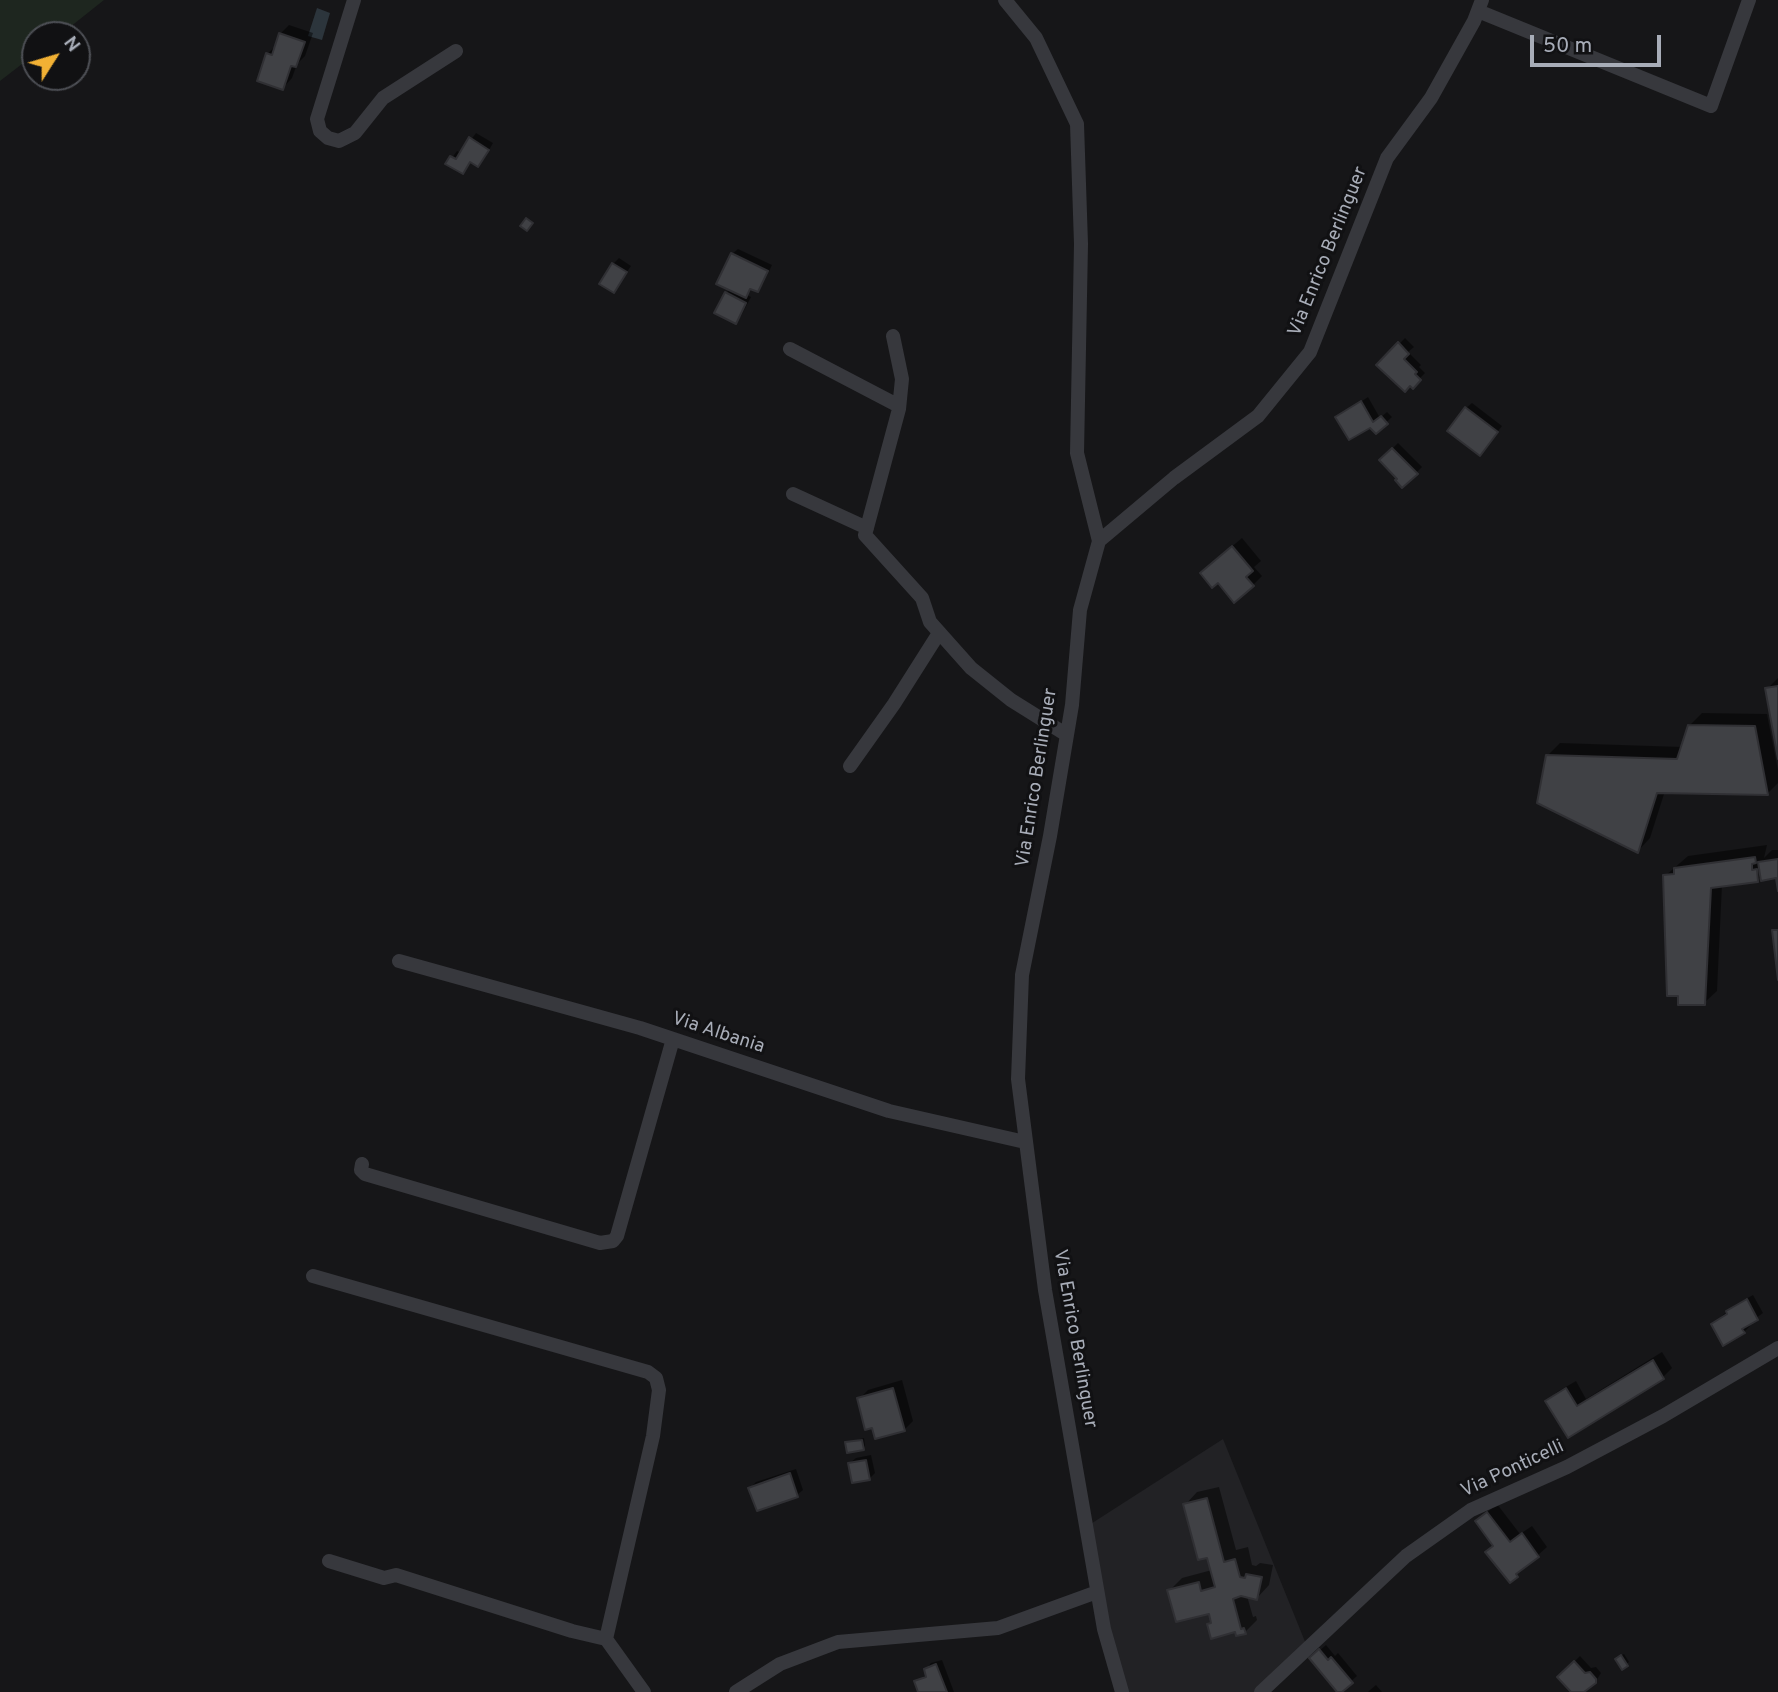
<!DOCTYPE html>
<style>
body{margin:0}
#map{position:relative;width:1778px;height:1692px;overflow:hidden;background:#161618;font-family:Overpass,sans-serif}
canvas{display:block}
.north{position:absolute;left:21px;top:21px;width:70px;height:70px;box-sizing:border-box;background:#111113;border:2px solid #4d4f55;border-radius:50%;rotate:53deg;font-size:19px;font-weight:700;line-height:28px;text-align:center;color:#a8adb8}
.north::after{content:'';display:block;margin:auto;width:24px;height:32px;background:#f2b134;clip-path:polygon(50% 0,100% 100%,50% 72%,0 100%)}
.scale{position:absolute;left:1530px;top:35px;width:131px;height:32px;box-sizing:border-box;border:4px solid #a8adb8;border-top:0;padding-left:9px;font-size:21px;line-height:24px;white-space:nowrap;color:#a8adb8;-webkit-text-stroke:5px #111113;paint-order:stroke}
</style>
<div id="map">
<canvas width="1778" height="1692"></canvas>
<div class="north">N</div>
<div class="scale">50 m</div>
</div>
<script>
const g = document.querySelector('canvas').getContext('2d');
g.lineJoin = 'round';
function paint(path, color) { g.fillStyle = color; g.fill(path, 'evenodd'); }
const toPath = rows => new Path2D(rows.map(r => 'M' + r).join(''));
function stroke(path, color, width, dash) { g.strokeStyle = color; g.lineWidth = width; g.lineCap = dash ? 'butt' : 'round'; g.setLineDash(dash || []); g.stroke(path); }
function drawText(font, color, halo, rows, align = 'center') {
  g.font = font + ' Overpass,sans-serif'; g.lineWidth = 6; g.setLineDash([]); g.textBaseline = 'middle'; g.strokeStyle = halo; g.fillStyle = color; for (const [text, x, y, turn = 0] of rows) {
    g.save(); g.translate(x, y); g.rotate((+turn || 0) * Math.PI / 180); g.textAlign = isNaN(turn) ? turn : align; if (halo) g.strokeText(text, 0, 0); g.fillText(text, 0, 0); g.restore();
  }
}
paint(toPath([
 [1223,1439,1308,1649,1261,1692,1124,1692,1086,1527]
]), '#222225');
paint(toPath([
 [0,0,104,0,60,35,35,35,35,54,0,81]
]), '#1e261f');
paint(toPath([
 [317,8,330,13,322,40,308,36]
]), '#2c353c');
paint(toPath([
 [289,25,313,33,305,56,297,64,292,78,283,88,267,54,277,45,280,34],
 [476,133,493,143,484,159,478,165,472,161,462,172,448,163,457,151,461,153],
 [738,249,772,265,763,284,757,290,753,288,747,295,751,297,741,316,735,322,726,293,731,289,732,254],
 [619,258,631,266,614,291,613,264],
 [1405,338,1414,347,1408,352,1421,365,1419,367,1425,373,1412,386,1379,365],
 [1368,397,1380,418,1387,412,1392,417,1376,432,1371,425,1338,417],
 [1472,403,1502,426,1485,448,1466,408],
 [1398,443,1422,467,1403,486,1399,479,1381,460],
 [1242,538,1261,561,1254,567,1262,576,1253,585,1211,564],
 [1778,678,1778,750,1767,689],
 [1702,713,1767,714,1778,770,1778,783,1768,793,1665,791,1650,838,1638,851,1547,756,1560,743,1683,747,1689,726],
 [1767,845,1764,858,1772,850,1778,850,1778,877,1762,876,1757,880,1722,885,1717,991,1704,1003,1665,876,1688,856],
 [1753,1295,1763,1313,1748,1324,1750,1326,1744,1332,1713,1324,1733,1306],
 [1662,1352,1672,1368,1663,1377,1568,1435,1548,1401,1557,1392,1576,1381,1586,1399],
 [902,1380,913,1421,904,1430,859,1399,868,1390],
 [864,1438,865,1446,863,1448,847,1443],
 [871,1455,875,1473,869,1479,850,1463,856,1458],
 [796,1469,803,1490,797,1495,750,1488,756,1482],
 [1219,1487,1236,1550,1248,1547,1252,1565,1256,1566,1260,1563,1273,1565,1269,1585,1257,1598,1247,1596,1253,1617,1256,1616,1257,1620,1245,1632,1209,1625,1212,1621,1210,1612,1169,1591,1182,1578,1212,1570,1185,1505,1197,1492],
 [1497,1504,1520,1534,1532,1526,1547,1547,1516,1575,1477,1521],
 [1326,1645,1335,1656,1338,1653,1357,1676,1339,1692,1311,1658],
 [1624,1654,1629,1662,1622,1667,1620,1656],
 [1580,1656,1591,1668,1596,1667,1601,1673,1596,1681,1581,1692,1573,1692,1559,1677],
 [942,1660,954,1692,919,1692,916,1682,927,1674,926,1669,931,1663],
 [1376,1685,1382,1692,1368,1692,1370,1690]
]), '#0007');
const building = toPath([
 [279,33,305,42,296,67,291,66,283,90,257,81,266,53,272,55,279,33],
 [469,137,489,150,478,167,470,162,463,174,445,164,450,156,456,159,469,137],
 [526,218,533,223,527,231,520,226,526,218],
 [731,253,768,271,758,292,750,289,746,298,716,284,731,253],
 [612,263,627,272,614,293,599,284,612,263],
 [725,292,746,303,736,324,714,313,725,292],
 [1398,342,1409,354,1404,359,1417,372,1415,374,1421,380,1413,389,1410,386,1405,392,1376,365,1398,342],
 [1361,401,1373,422,1381,416,1388,424,1376,434,1370,428,1349,440,1335,417,1361,401],
 [1465,407,1498,432,1480,456,1447,431,1465,407],
 [1392,448,1418,474,1402,488,1395,480,1397,479,1379,460,1392,448],
 [1232,546,1253,571,1246,577,1254,586,1234,603,1218,583,1212,588,1200,573,1232,546],
 [1778,686,1778,759,1765,688,1778,686],
 [1688,725,1755,726,1768,795,1657,793,1638,853,1537,803,1546,755,1677,759,1688,725],
 [1755,857,1756,863,1752,864,1752,870,1757,869,1758,882,1711,888,1705,1005,1678,1005,1678,996,1667,996,1663,875,1674,874,1674,868,1755,857],
 [1778,859,1778,891,1776,878,1761,881,1758,862,1778,859],
 [1772,930,1778,930,1778,980,1772,930],
 [1747,1299,1758,1320,1742,1329,1745,1333,1723,1346,1711,1324,1727,1314,1726,1311,1747,1299],
 [1653,1360,1664,1379,1568,1438,1545,1401,1566,1388,1577,1406,1653,1360],
 [893,1388,905,1431,875,1439,872,1428,865,1430,857,1398,893,1388],
 [862,1440,864,1450,847,1453,845,1442,862,1440],
 [866,1460,870,1480,852,1483,848,1463,866,1460],
 [790,1473,798,1497,757,1511,748,1488,790,1473],
 [1207,1498,1224,1562,1235,1559,1240,1577,1245,1578,1246,1574,1262,1577,1257,1600,1241,1596,1233,1599,1241,1629,1244,1628,1246,1634,1236,1636,1235,1632,1211,1639,1207,1624,1211,1623,1209,1614,1176,1622,1167,1590,1199,1582,1201,1591,1215,1587,1207,1558,1198,1560,1183,1504,1207,1498],
 [1487,1512,1510,1542,1522,1533,1539,1557,1516,1574,1518,1577,1510,1583,1485,1552,1493,1546,1475,1521,1487,1512],
 [1319,1649,1328,1660,1331,1657,1353,1683,1342,1692,1337,1692,1309,1658,1319,1649],
 [1621,1655,1628,1666,1622,1670,1615,1659,1621,1655],
 [1574,1661,1585,1673,1590,1672,1596,1679,1596,1683,1584,1692,1571,1692,1557,1677,1574,1661],
 [936,1664,947,1692,918,1692,914,1681,926,1677,924,1669,936,1664]
]);
paint(building, '#404145');
stroke(building, '#303034', 2);
stroke(toPath([
 [354,0,317,119,320,131,328,138,339,141,355,133,383,98,456,51],
 [1005,0,1036,38,1077,124,1081,244,1077,453,1099,541],
 [1478,11,1711,106,1749,0],
 [893,336,902,379,899,409,865,535,922,598,930,622,971,668,1011,700,1067,735],
 [790,349,899,406],
 [793,494,867,528],
 [850,766,894,704,939,633],
 [399,961,640,1028,889,1111,1025,1142],
 [362,1164,361,1170,365,1174,600,1243,613,1241,617,1236,673,1039],
 [313,1276,648,1372,656,1378,659,1390,653,1436,606,1639],
 [329,1561,384,1578,396,1575,572,1631,606,1639,644,1692],
 [736,1692,780,1664,838,1642,998,1628,1097,1592],
 [1122,1692,1104,1629,1045,1290,1018,1079,1022,975,1050,836,1072,705,1080,610,1099,541,1174,478,1258,416,1310,352,1387,158,1431,98,1474,21,1482,0],
 [1261,1692,1406,1556,1471,1510,1567,1467,1663,1416,1778,1348]
]), '#37383d', 14);
drawText('19px', '#a8adb8', '#111113', [
 ["Via Enrico Berlinguer",1329,252,-68],
 ["Via Enrico Berlinguer",1038,778,-81],
 ["Via Albania",718,1034,18],
 ["Via Enrico Berlinguer",1074,1339,80],
 ["Via Ponticelli",1513,1470,-25]
]);
</script>
